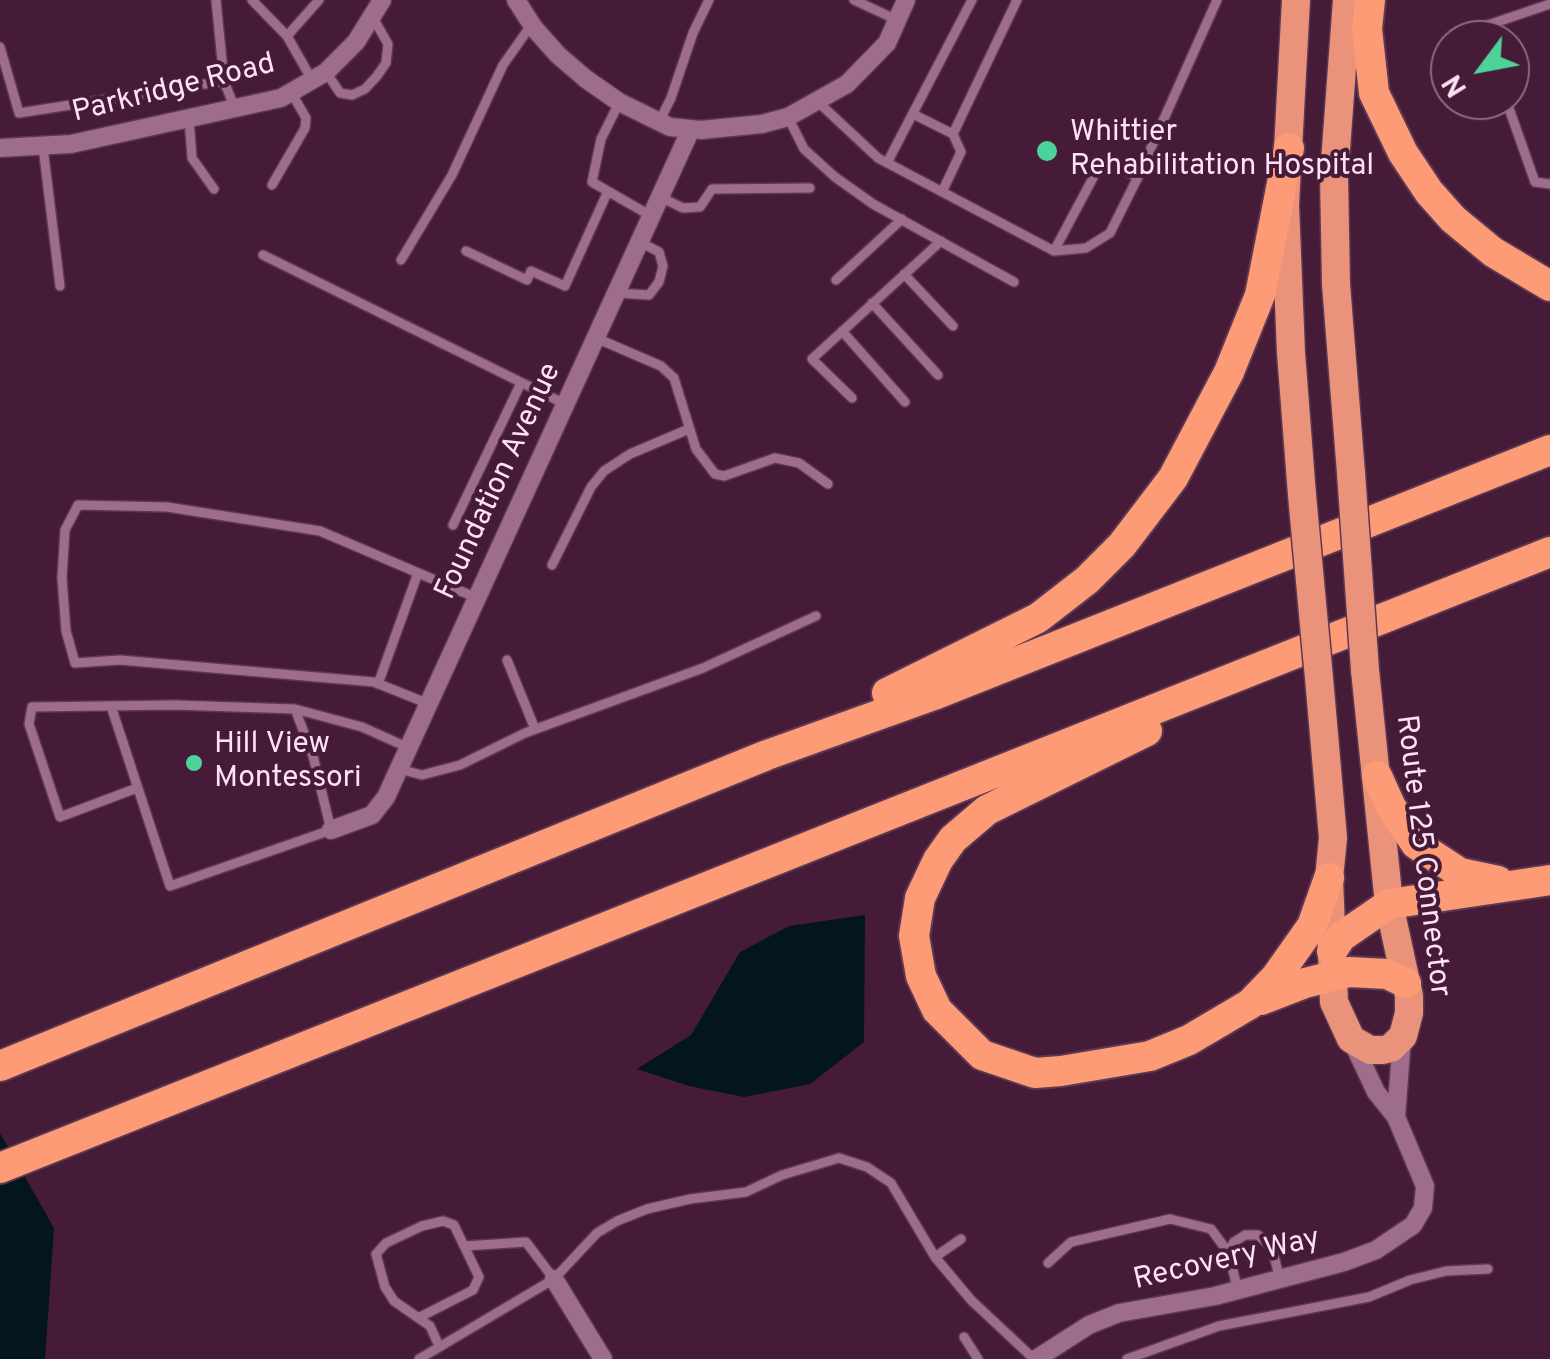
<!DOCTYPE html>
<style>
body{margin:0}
#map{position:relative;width:1550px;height:1359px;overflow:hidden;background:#451b38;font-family:Overpass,sans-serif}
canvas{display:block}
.north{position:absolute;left:1430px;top:20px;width:100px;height:100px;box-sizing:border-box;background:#451b38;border:2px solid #8f6a82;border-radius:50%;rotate:238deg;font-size:28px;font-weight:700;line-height:40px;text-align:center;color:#fee1f2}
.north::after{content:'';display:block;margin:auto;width:35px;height:45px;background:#4dd39a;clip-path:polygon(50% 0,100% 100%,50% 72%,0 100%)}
</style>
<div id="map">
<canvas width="1550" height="1359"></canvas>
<div class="north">N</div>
</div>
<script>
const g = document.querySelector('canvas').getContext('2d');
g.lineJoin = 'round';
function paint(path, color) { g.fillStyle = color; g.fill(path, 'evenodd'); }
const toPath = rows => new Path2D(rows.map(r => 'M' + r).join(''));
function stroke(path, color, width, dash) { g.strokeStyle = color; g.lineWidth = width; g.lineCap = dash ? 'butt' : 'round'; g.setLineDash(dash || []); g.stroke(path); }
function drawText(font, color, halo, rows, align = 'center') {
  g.font = font + ' Overpass,sans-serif'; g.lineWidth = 8; g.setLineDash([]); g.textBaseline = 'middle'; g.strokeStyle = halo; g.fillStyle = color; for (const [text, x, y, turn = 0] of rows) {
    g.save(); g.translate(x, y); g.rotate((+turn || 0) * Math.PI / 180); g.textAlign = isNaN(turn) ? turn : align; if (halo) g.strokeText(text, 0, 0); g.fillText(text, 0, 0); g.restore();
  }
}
paint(toPath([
 [865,915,864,1042,810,1084,744,1097,689,1086,637,1069,691,1035,740,952,789,926],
 [0,1133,54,1228,45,1359,0,1359]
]), '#03161d');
const service = toPath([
 [216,0,224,81,235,109],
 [252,0,287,36,312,80],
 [854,0,897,20],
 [287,36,319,0],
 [1492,40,1488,25,1550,4],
 [0,47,19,113,224,81],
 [326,72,340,93,352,95,365,89,377,76,386,63,388,44,372,16],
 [1506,100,1535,182,1550,184],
 [818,102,878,158,1054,251,1102,161,1138,177],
 [619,103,601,139,592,182,651,216],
 [913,114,953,134],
 [788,117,804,149,835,177,873,204,1014,282],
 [189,119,192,158,214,189],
 [659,122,671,98,693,33,709,0],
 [43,147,60,286],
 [887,163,972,0],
 [272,185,305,128,306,118,291,92],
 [942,192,961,152,953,134,1017,0],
 [660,197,683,208,700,207,712,189,810,188],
 [466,251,527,280,531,271,565,286,608,191],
 [1054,251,1086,248,1110,233,1138,177,1217,0],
 [263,255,565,404],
 [401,260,452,175,503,65,532,24],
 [904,274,953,326],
 [836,280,902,219],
 [616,293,649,295,659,282,663,266,659,252,640,242],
 [872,303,938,375],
 [842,331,905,402],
 [596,338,661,366,674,378,696,449,715,474,724,476,775,458,799,463,828,484],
 [852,398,812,359,941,241],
 [453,525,521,383],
 [552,565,591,487,604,471,630,454,689,429],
 [507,660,535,729],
 [378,684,418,573],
 [429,704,374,682,120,660,75,663,66,631,62,578,65,530,78,505,167,507,320,531,477,598],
 [111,706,170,886,331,830,313,756,295,709],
 [399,769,422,775,460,765,525,733,703,668,816,616],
 [137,788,60,817,29,724,32,707,175,705,295,709,362,727,409,748],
 [465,1246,526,1242,554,1279],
 [1228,1252,1234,1242,1245,1235,1258,1235,1272,1248,1280,1280],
 [935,1257,961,1239],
 [1048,1263,1071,1242,1170,1219,1211,1229,1228,1252,1238,1290],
 [420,1317,473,1290,479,1277,454,1225,443,1221,422,1226,386,1243,376,1254,385,1287,394,1301,430,1326,439,1346],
 [964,1337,978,1359],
 [419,1359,554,1279,597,1233,617,1221,647,1209,690,1199,746,1192,782,1175,839,1158,867,1167,891,1183,935,1257,971,1300,1034,1359],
 [1127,1359,1219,1326,1369,1297,1410,1280,1446,1271,1488,1269]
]);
const minor = toPath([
 [516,0,534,28,558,55,586,79,619,102,670,127,701,130,762,124,788,117,847,84,887,43,906,0],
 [0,148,71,144,281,98,326,72,356,42,382,0],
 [331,830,372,815,386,797,691,129],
 [1396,1117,1402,1038],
 [554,1279,603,1359],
 [1036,1359,1089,1325,1119,1313,1215,1296,1344,1262,1376,1250,1413,1225,1423,1208,1425,1186,1396,1117,1376,1092,1352,1041]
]);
const trunk = toPath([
 [1296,0,1285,205,1291,353,1302,495],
 [1347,0,1334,176,1336,284,1351,473],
 [1320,689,1333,838,1329,878,1334,1002,1351,1039,1370,1050,1383,1050,1391,1048,1403,1036,1409,1013,1409,996,1389,904,1365,670]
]);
const motorway = toPath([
 [1370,0,1367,29,1374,93,1403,153,1429,192,1453,219,1493,252,1550,286],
 [887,693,1038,618,1087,580,1122,545,1173,478,1229,372,1260,295,1289,148],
 [1147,731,987,810,953,839,938,860,920,898,914,936,921,976,937,1010,982,1055,1035,1073,1061,1071,1150,1056,1189,1040,1250,1004,1276,977,1312,926,1329,878],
 [1377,776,1391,807,1416,844,1460,873,1498,881],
 [1332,951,1341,937,1389,904,1550,880],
 [1261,1000,1305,983,1349,972,1387,974,1406,983],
 [0,1066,767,755,934,695,1550,450],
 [0,1168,1550,552]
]);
stroke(service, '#5d3852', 12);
stroke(minor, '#5d3852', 21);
stroke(trunk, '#5d3852', 31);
stroke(motorway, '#5d3852', 34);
stroke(service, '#9e6d8c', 9);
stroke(minor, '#9e6d8c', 18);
stroke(trunk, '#ea927a', 28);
stroke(motorway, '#fd9b76', 30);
const trunkBridge = toPath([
 [1351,473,1365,670],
 [1302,495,1320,689]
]);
stroke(trunkBridge, '#5d3852', 31, []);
stroke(trunkBridge, '#ea927a', 28);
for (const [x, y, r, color] of [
 [1047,151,12,"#4dd39a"],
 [194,763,10,"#4dd39a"]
]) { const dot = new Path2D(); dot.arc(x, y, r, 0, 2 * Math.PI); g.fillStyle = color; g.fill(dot); stroke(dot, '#451b38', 4); }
drawText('30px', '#fee1f2', '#451b38', [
 ["Parkridge Road",174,90,-14],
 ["Foundation Avenue",500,482,-65],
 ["Route 125 Connector",1421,856,83],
 ["Recovery Way",1227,1261,-13]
]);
drawText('30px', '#fee1f2', '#451b38', [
 ["Whittier",1070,134],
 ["Rehabilitation Hospital",1070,168],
 ["Hill View",214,746],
 ["Montessori",214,780]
], 'left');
</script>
